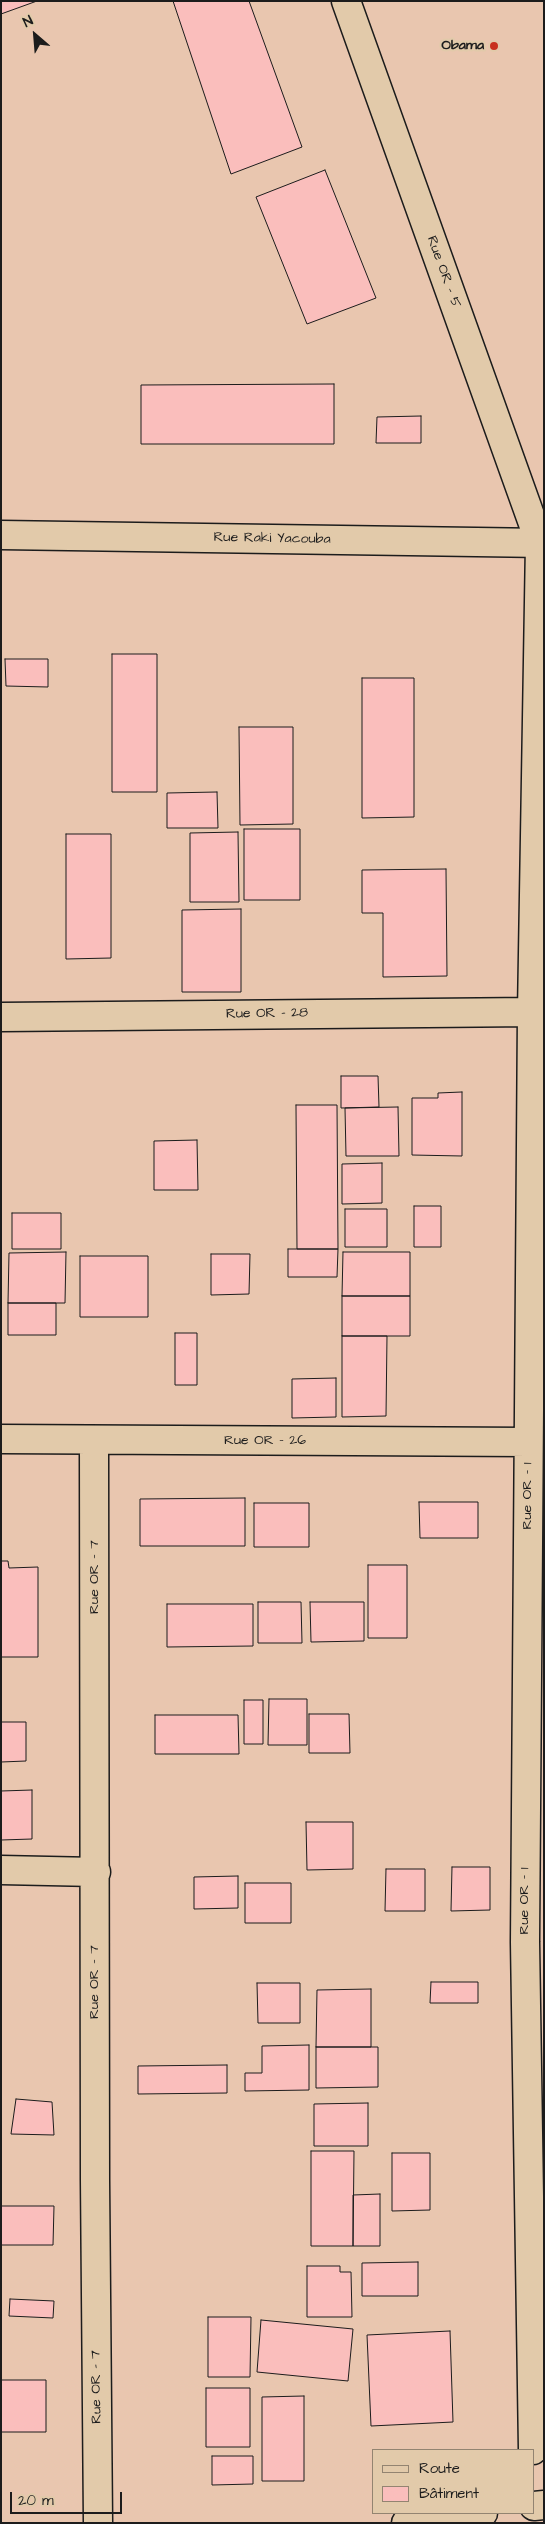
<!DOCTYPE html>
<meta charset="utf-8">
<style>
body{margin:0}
#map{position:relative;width:545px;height:2524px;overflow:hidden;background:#e9c6af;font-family:"Architects Daughter",sans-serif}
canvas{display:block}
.frame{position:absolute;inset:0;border:2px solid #1c1c1c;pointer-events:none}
.legend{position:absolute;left:372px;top:2449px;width:162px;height:65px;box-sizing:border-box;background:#e2caaa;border:1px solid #938471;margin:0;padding:6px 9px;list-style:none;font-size:15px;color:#1c1c1c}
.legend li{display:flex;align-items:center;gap:10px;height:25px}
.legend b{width:25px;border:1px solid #938471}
.north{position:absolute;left:10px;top:10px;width:50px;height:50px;-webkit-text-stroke:4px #e2caaa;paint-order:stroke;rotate:333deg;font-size:14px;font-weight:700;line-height:20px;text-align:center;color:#1c1c1c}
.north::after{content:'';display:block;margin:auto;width:18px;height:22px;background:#1c1c1c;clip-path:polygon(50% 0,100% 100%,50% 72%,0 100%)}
.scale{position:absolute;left:10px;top:2492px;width:112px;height:22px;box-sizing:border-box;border:2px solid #1c1c1c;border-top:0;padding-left:6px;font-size:15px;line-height:18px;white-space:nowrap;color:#1c1c1c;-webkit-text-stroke:4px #e2caaa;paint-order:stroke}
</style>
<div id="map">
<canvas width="545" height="2524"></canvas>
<div class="frame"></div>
<ul class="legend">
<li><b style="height:6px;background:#e2caaa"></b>Route</li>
<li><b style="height:14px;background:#fabebc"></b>Bâtiment</li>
</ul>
<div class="north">N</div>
<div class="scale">20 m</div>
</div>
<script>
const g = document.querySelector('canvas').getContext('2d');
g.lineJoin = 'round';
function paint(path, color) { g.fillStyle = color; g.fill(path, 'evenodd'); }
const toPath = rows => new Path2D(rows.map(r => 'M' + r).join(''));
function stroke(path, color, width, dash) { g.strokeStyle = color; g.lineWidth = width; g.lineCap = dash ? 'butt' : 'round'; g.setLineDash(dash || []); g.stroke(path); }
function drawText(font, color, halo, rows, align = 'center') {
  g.font = font + ' "Architects Daughter",sans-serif'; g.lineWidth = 4.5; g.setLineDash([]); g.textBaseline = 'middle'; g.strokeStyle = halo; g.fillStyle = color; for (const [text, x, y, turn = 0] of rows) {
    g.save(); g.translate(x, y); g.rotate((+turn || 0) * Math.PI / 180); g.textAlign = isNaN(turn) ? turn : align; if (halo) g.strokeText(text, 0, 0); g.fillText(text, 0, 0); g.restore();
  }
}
const building = toPath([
 [1,1,37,1,1,14,1,1],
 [173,1,249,1,302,147,231,174,173,1],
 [325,170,376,298,307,324,256,197,325,170],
 [334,384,334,444,141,444,141,385,334,384],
 [421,416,421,443,376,443,377,417,421,416],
 [112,654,157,654,157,792,112,792,112,654],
 [5,659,48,659,48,687,6,686,5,659],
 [362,678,414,678,414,817,362,818,362,678],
 [239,727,293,727,293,824,240,825,239,727],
 [217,792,218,828,167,828,167,793,217,792],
 [244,829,300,829,300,900,244,900,244,829],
 [238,832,239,902,190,902,190,833,238,832],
 [66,834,111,834,111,958,66,959,66,834],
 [446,869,447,976,383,977,383,913,362,913,362,870,446,869],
 [241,909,241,992,182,992,182,910,241,909],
 [341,1076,378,1076,379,1107,341,1108,341,1076],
 [462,1092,462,1156,412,1155,412,1098,438,1098,438,1093,462,1092],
 [296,1105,337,1105,338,1249,297,1249,296,1105],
 [398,1107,399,1156,346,1156,345,1108,398,1107],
 [197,1140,198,1190,154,1190,154,1141,197,1140],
 [382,1163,382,1203,342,1204,342,1164,382,1163],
 [414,1206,441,1206,441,1247,414,1247,414,1206],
 [345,1209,387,1209,387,1247,345,1247,345,1209],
 [12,1213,61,1213,61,1249,12,1249,12,1213],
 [288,1249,338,1249,337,1277,288,1277,288,1249],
 [66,1252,65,1303,8,1303,9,1253,66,1252],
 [343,1252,410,1252,410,1296,342,1296,343,1252],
 [211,1254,250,1254,249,1294,211,1295,211,1254],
 [80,1256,148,1256,148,1317,80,1317,80,1256],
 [342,1296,410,1296,410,1336,342,1336,342,1296],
 [8,1303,56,1303,56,1335,8,1335,8,1303],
 [175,1333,197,1333,197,1385,175,1385,175,1333],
 [342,1336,387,1336,386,1416,342,1417,342,1336],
 [336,1378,336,1417,292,1418,292,1379,336,1378],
 [245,1498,245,1546,140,1546,140,1499,245,1498],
 [419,1502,478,1502,478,1538,420,1538,419,1502],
 [254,1503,309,1503,309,1547,254,1547,254,1503],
 [1,1561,8,1561,9,1568,38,1567,38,1657,1,1657,1,1561],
 [368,1565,407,1565,407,1638,368,1638,368,1565],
 [258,1602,301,1602,302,1643,258,1643,258,1602],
 [310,1602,364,1602,364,1641,311,1642,310,1602],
 [167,1604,253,1604,253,1646,167,1647,167,1604],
 [269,1699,307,1699,307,1745,268,1745,269,1699],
 [244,1700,263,1700,263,1744,244,1744,244,1700],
 [309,1714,349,1714,350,1753,309,1753,309,1714],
 [155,1715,238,1715,239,1754,155,1754,155,1715],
 [1,1722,26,1722,26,1761,1,1762,1,1722],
 [32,1790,32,1839,1,1840,1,1791,32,1790],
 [306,1822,353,1822,353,1869,307,1870,306,1822],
 [452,1867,490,1867,490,1910,451,1911,452,1867],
 [386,1869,425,1869,425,1911,385,1911,386,1869],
 [238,1876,238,1908,194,1909,194,1877,238,1876],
 [245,1883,291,1883,291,1923,245,1923,245,1883],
 [431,1982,478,1982,478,2003,430,2003,431,1982],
 [257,1983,300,1983,300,2023,258,2023,257,1983],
 [371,1989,371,2047,316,2047,317,1990,371,1989],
 [309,2045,309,2090,245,2091,245,2073,262,2073,262,2046,309,2045],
 [316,2047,378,2047,378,2087,316,2088,316,2047],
 [227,2065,227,2093,138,2094,138,2066,227,2065],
 [16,2099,52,2102,54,2135,11,2134,16,2099],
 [368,2103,368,2146,314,2146,314,2104,368,2103],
 [311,2151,354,2151,353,2246,311,2246,311,2151],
 [392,2153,430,2153,430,2210,392,2211,392,2153],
 [380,2194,380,2246,353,2246,353,2195,380,2194],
 [1,2206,54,2206,53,2245,1,2245,1,2206],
 [418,2262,418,2296,362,2296,362,2263,418,2262],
 [307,2266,340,2266,340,2272,351,2272,352,2317,307,2317,307,2266],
 [10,2299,54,2301,53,2318,9,2316,10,2299],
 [208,2317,251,2317,250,2377,208,2377,208,2317],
 [261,2320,353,2329,348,2381,257,2372,261,2320],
 [450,2331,453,2422,371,2426,367,2335,450,2331],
 [1,2380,46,2380,46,2432,1,2432,1,2380],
 [206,2388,250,2388,250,2447,206,2447,206,2388],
 [304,2396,304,2481,262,2481,262,2397,304,2396],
 [212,2456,253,2456,253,2484,212,2485,212,2456]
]);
paint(building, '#fabebc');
stroke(building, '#1c1c1c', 1);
const minor = toPath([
 [346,1,540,543,532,1012,525,1942,533,2450],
 [1,535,544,543],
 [1,1017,532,1012],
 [1,1439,528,1442],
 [94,1440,95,2180,98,2523],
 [1,1870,96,1872],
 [534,2506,544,2505],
 [406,2523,483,2513]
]);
stroke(minor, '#1c1c1c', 31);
stroke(minor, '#e2caaa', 28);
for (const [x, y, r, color] of [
 [494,46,5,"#c8321e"]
]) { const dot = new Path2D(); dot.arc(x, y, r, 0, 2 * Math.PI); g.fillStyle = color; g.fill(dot); stroke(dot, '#e2caaa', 2); }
drawText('bold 14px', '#1c1c1c', '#e2caaa', [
 ["Obama",484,46]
], 'right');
drawText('14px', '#1c1c1c', '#e2caaa', [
 ["Rue OR - 5",443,272,70],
 ["Rue Raki Yacouba",272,539,1],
 ["Rue OR - 28",267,1014,-1],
 ["Rue OR - 26",265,1441],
 ["Rue OR - 1",528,1496,-90],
 ["Rue OR - 7",95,1577,-90],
 ["Rue OR - 1",525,1901,-90],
 ["Rue OR - 7",95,1982,-90],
 ["Rue OR - 7",97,2387,-91]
]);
</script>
